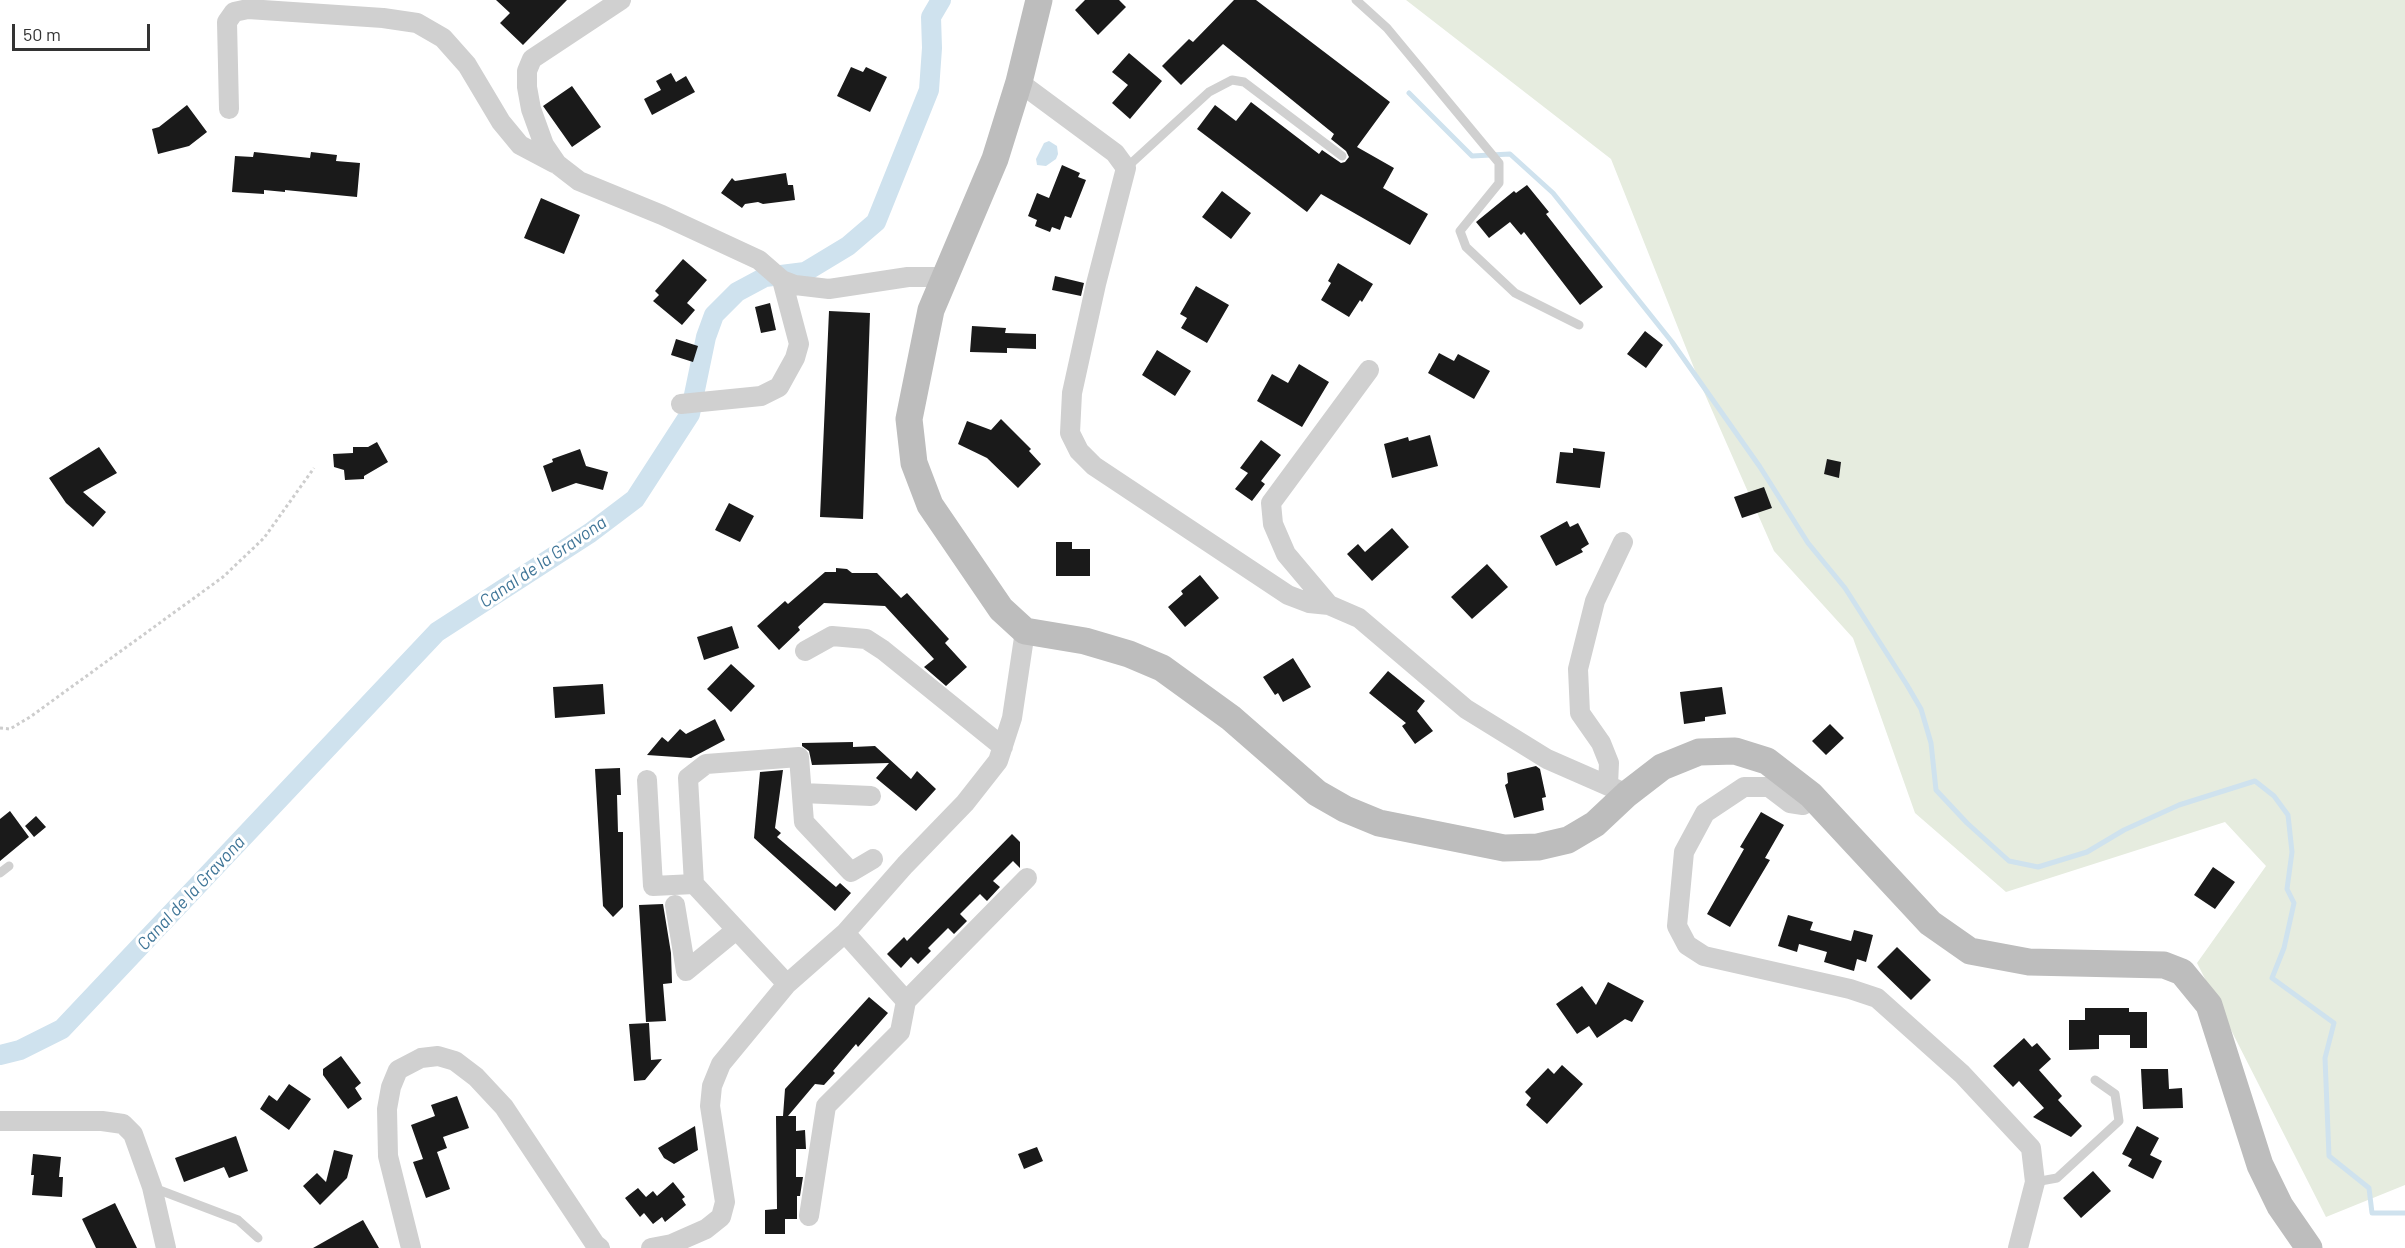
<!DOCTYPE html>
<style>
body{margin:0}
#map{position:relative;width:2405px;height:1248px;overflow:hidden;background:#fff;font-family:Barlow,sans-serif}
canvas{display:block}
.scale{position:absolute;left:12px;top:24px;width:138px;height:27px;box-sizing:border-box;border:3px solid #333;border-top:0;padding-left:8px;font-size:18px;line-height:21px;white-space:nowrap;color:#333;-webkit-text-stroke:4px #fff;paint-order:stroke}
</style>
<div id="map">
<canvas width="2405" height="1248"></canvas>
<div class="scale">50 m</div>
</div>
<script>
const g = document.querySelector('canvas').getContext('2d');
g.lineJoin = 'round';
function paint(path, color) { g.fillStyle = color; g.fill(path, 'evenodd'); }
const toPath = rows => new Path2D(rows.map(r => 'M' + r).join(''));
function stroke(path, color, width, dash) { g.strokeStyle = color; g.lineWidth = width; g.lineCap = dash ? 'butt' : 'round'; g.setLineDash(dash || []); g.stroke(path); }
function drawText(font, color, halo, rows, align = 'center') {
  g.font = font + ' Barlow,sans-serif'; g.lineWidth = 6; g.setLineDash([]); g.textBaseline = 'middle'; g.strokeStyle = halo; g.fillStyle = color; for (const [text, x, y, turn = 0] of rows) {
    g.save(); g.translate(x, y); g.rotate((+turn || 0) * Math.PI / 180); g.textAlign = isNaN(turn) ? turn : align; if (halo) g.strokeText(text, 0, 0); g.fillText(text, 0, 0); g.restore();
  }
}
paint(toPath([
 [1406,0,2405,0,2405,1185,2326,1217,2197,963,2266,866,2225,822,2006,892,1915,813,1853,638,1774,551,1700,383,1611,159]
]), '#e6ecdf');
paint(toPath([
 [1049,141,1057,146,1058,154,1056,159,1046,166,1037,165,1036,159,1044,143]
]), '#cfe2ee');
stroke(toPath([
 [1409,93,1472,156,1510,154,1553,193,1672,342,1760,467,1808,543,1845,588,1907,685,1921,709,1931,743,1936,790,1967,823,2009,861,2038,867,2087,852,2124,830,2179,805,2255,781,2274,796,2288,815,2292,852,2287,889,2294,903,2284,948,2272,978,2334,1023,2325,1058,2329,1156,2369,1188,2372,1213,2405,1213]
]), '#cfe2ee', 5);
stroke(toPath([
 [0,1055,20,1050,62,1029,437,632,590,533,635,499,690,414,706,337,714,315,737,292,765,277,805,272,848,246,876,222,929,90,932,48,931,17,941,0]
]), '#cfe2ee', 20);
paint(toPath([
 [496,0,567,0,523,45,500,23,510,13],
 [1085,0,1119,0,1126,7,1098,35,1075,10],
 [1234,0,1256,0,1390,102,1357,147,1394,168,1383,188,1428,214,1410,245,1321,194,1307,212,1197,129,1215,105,1236,121,1251,102,1319,154,1322,150,1341,163,1345,162,1349,157,1346,151,1331,139,1334,134,1223,44,1181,85,1162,66,1189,39,1193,42],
 [1129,53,1162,81,1130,119,1112,103,1128,85,1112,72],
 [851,67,863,72,866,67,887,77,870,112,837,96],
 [671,73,676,82,686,76,695,92,652,115,644,99,661,90,656,81],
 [572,86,601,127,572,147,543,106],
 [187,105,207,132,189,146,158,154,152,129,159,127],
 [254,152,310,158,311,152,337,155,336,161,360,163,357,197,285,190,285,192,264,190,264,194,232,192,235,156,253,157],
 [1062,165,1080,173,1078,177,1086,180,1071,218,1065,216,1060,230,1052,227,1050,232,1035,226,1037,220,1028,216,1037,193,1049,198],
 [786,173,788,185,793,185,795,200,763,204,758,202,745,204,742,208,721,193,732,178,735,181],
 [1527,185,1549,212,1546,214,1603,287,1580,305,1524,232,1521,235,1510,222,1489,238,1476,222,1514,191,1516,193],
 [1222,191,1251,213,1231,239,1202,217],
 [541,198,580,215,564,254,524,238],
 [683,259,707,280,687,303,695,310,682,325,653,301,659,295,655,291],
 [1338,263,1373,284,1362,302,1360,300,1349,317,1321,300,1331,283,1328,281],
 [1055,276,1084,283,1081,296,1052,290],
 [1196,286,1229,305,1207,343,1181,328,1187,318,1180,314],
 [770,303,776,330,761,333,755,307],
 [829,311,870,313,863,519,820,517],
 [972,326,1006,328,1005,333,1036,334,1036,349,1007,348,1007,353,970,352],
 [1645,331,1663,345,1646,368,1627,354],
 [676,339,698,346,693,362,671,355],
 [1157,350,1191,371,1175,396,1142,375],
 [1439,353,1454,361,1458,354,1490,371,1474,399,1428,373],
 [1299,364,1329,382,1302,427,1257,401,1272,374,1288,383],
 [1001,419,1031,449,1029,451,1041,464,1018,488,987,458,958,444,967,421,991,430],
 [1430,435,1438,466,1392,478,1384,444,1408,437,1409,441],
 [1261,440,1281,455,1261,481,1265,484,1252,501,1235,489,1248,473,1240,468],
 [377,442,388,462,364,476,364,479,345,480,344,470,334,467,333,454,353,453,353,447,368,447],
 [99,447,117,473,83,492,106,512,93,527,66,503,49,478],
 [1573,448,1605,452,1600,488,1556,483,1560,452,1573,453],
 [580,449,586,466,608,472,603,490,576,483,552,492,543,466,553,462,552,459],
 [1827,459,1841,462,1839,478,1824,474],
 [1764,487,1772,508,1742,518,1734,497],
 [729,503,754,516,740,542,715,530],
 [1567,521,1570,527,1578,523,1589,544,1581,549,1583,552,1556,566,1540,536],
 [1392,528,1409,547,1372,581,1347,554,1358,544,1365,552],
 [1056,542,1072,542,1072,549,1090,549,1090,576,1056,576],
 [1487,564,1508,587,1472,619,1451,597],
 [836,568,847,569,852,573,877,573,901,598,907,593,949,639,945,643,967,667,946,686,924,667,934,659,885,606,824,603,798,627,800,630,779,650,757,626,785,601,788,604,825,572,836,572],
 [1200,575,1219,598,1185,627,1168,607,1183,594,1181,591],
 [732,626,739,648,704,660,697,637],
 [1293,658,1311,687,1283,702,1278,693,1275,695,1263,677],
 [731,664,755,686,731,712,707,689],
 [1388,671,1425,701,1417,711,1433,731,1415,744,1402,726,1406,723,1369,693],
 [603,684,605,714,555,718,553,687],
 [1722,687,1726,714,1705,717,1705,721,1684,724,1680,692],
 [715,719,725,740,691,758,647,755,662,737,668,742,680,729,686,734],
 [1830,724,1844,738,1826,755,1812,741],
 [853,742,853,747,875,746,911,779,917,771,936,789,916,811,876,778,889,763,812,765,809,751,802,746,802,743],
 [1536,766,1540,769,1546,797,1542,798,1544,810,1514,818,1505,785,1508,783,1507,773],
 [620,768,621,795,617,795,618,832,623,832,623,907,613,917,603,906,595,769],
 [783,770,775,828,781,833,777,837,836,887,840,883,851,893,835,911,754,838,760,772],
 [10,811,29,837,0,861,0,819],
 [1761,812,1784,825,1765,858,1770,860,1730,927,1707,914,1744,849,1740,847],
 [36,816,46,827,34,837,25,826],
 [1012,834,1020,842,1020,868,1013,861,993,881,1000,887,987,901,980,894,960,914,967,921,954,934,948,928,928,948,931,951,918,964,911,957,901,968,887,954,904,937,907,941],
 [2213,867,2235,882,2215,909,2194,895],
 [663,904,671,953,672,983,663,984,666,1021,646,1022,639,905],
 [1788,915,1813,922,1810,930,1851,941,1854,930,1873,935,1866,962,1857,959,1854,971,1824,962,1827,952,1799,944,1797,952,1778,946],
 [1897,947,1931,980,1911,1000,1877,967],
 [1608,982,1644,1001,1632,1022,1625,1019,1597,1038,1589,1026,1577,1034,1556,1004,1582,986,1596,1005],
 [869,997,888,1013,858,1047,856,1044,833,1071,835,1073,824,1085,815,1084,788,1116,796,1116,796,1131,805,1130,806,1149,796,1149,796,1177,803,1177,800,1196,797,1196,797,1219,785,1219,785,1234,765,1234,765,1210,777,1209,776,1116,783,1116,785,1089],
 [2085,1008,2129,1008,2129,1012,2147,1012,2147,1048,2130,1048,2130,1035,2099,1035,2099,1049,2069,1050,2069,1020,2085,1020],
 [649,1023,651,1060,662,1059,645,1080,634,1081,629,1024],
 [2024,1038,2032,1047,2037,1043,2051,1059,2039,1070,2062,1096,2058,1100,2082,1126,2071,1137,2033,1117,2044,1108,2019,1081,2013,1087,1993,1066],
 [341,1056,361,1083,355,1088,362,1099,348,1109,323,1075,323,1069],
 [1562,1065,1583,1084,1547,1124,1526,1105,1531,1098,1525,1092,1548,1068,1554,1074],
 [2141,1069,2168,1069,2169,1089,2182,1088,2183,1108,2143,1109],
 [289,1084,311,1099,289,1130,260,1109,269,1095,277,1101],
 [457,1096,469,1128,443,1137,447,1148,437,1152,450,1189,426,1198,413,1162,423,1159,411,1125,435,1116,431,1105],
 [695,1126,698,1150,674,1164,664,1158,658,1148],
 [2137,1126,2159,1138,2150,1155,2162,1161,2153,1179,2128,1166,2132,1159,2122,1154],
 [236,1136,248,1171,229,1178,224,1167,184,1182,175,1158],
 [1037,1147,1043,1161,1024,1169,1018,1154],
 [334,1150,353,1155,347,1178,320,1205,303,1186,317,1173,326,1182],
 [33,1154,61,1157,59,1177,63,1177,62,1197,32,1195,34,1175,31,1175],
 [2093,1171,2111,1191,2081,1218,2063,1198],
 [673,1182,685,1197,682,1199,686,1205,665,1222,662,1217,653,1224,644,1213,640,1217,625,1198,638,1188,646,1197,653,1191,657,1196],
 [115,1203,137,1248,96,1248,82,1219],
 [363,1220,379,1248,313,1248,352,1226]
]), '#1a1a1a');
stroke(toPath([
 [0,728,10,729,30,717,223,577,264,538,314,468]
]), '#cdcdcd', 3, [3, 3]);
stroke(toPath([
 [1356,0,1387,28,1499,163,1499,183,1460,231,1466,247,1515,293,1579,325],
 [1126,168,1209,92,1232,80,1244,82,1342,156],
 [0,873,9,866],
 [2035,1182,2057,1178,2119,1121,2115,1094,2095,1080],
 [154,1188,238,1220,258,1238]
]), '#d0d0d0', 9);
stroke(toPath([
 [621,0,532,59,527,71,527,87,531,109,544,145,557,164,579,181,662,215,759,260,782,280,795,285,829,289,908,277,944,277],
 [1019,82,1115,153,1126,168,1096,284,1072,393,1070,433,1079,451,1094,466,1288,595,1309,603,1329,605,1359,618,1466,709,1547,759,1627,794],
 [229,109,227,22,234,12,248,9,383,18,417,23,443,38,467,65,501,122,520,145,554,163],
 [681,404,761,396,779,387,795,358,799,344,782,280],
 [1329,605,1286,554,1273,524,1271,503,1369,370],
 [805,651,832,636,866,639,883,650,1003,747],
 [647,780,653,886,694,884,787,984],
 [1608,785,1609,763,1601,743,1580,713,1578,669,1595,601,1623,542],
 [802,793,871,796],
 [1811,795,1803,805,1790,803,1769,787,1744,787,1705,813,1684,852,1677,926,1687,945,1704,956,1850,989,1877,998,1962,1074,2031,1148,2035,1182,2018,1248],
 [694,884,688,778,706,764,799,757,804,822,851,872,873,859],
 [675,905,686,971,736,930],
 [845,933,906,1001],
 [0,1121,102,1121,123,1124,133,1134,152,1187,166,1248],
 [809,1216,826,1106,900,1032,906,1001,1027,878],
 [411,1248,388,1156,387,1109,391,1087,398,1070,421,1058,438,1056,455,1061,476,1077,504,1107,595,1244,600,1248],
 [651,1248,672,1244,706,1229,721,1217,725,1202,710,1106,712,1086,721,1064,787,984,845,933,905,865,965,803,998,761,1012,718,1025,631]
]), '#d0d0d0', 20);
stroke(toPath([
 [1039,0,1019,82,995,159,931,310,909,419,914,463,930,505,1001,609,1025,631,1085,641,1129,654,1162,668,1231,718,1317,793,1345,809,1379,823,1504,848,1538,847,1568,840,1595,824,1627,794,1662,767,1699,752,1735,751,1767,761,1811,795,1930,923,1970,951,2029,962,2164,965,2182,972,2209,1005,2260,1165,2280,1206,2309,1248]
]), '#bdbdbd', 27);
drawText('italic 18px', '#3f7597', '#fff', [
 ["Canal de la Gravona",543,562,-34],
 ["Canal de la Gravona",191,893,-47]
]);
</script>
